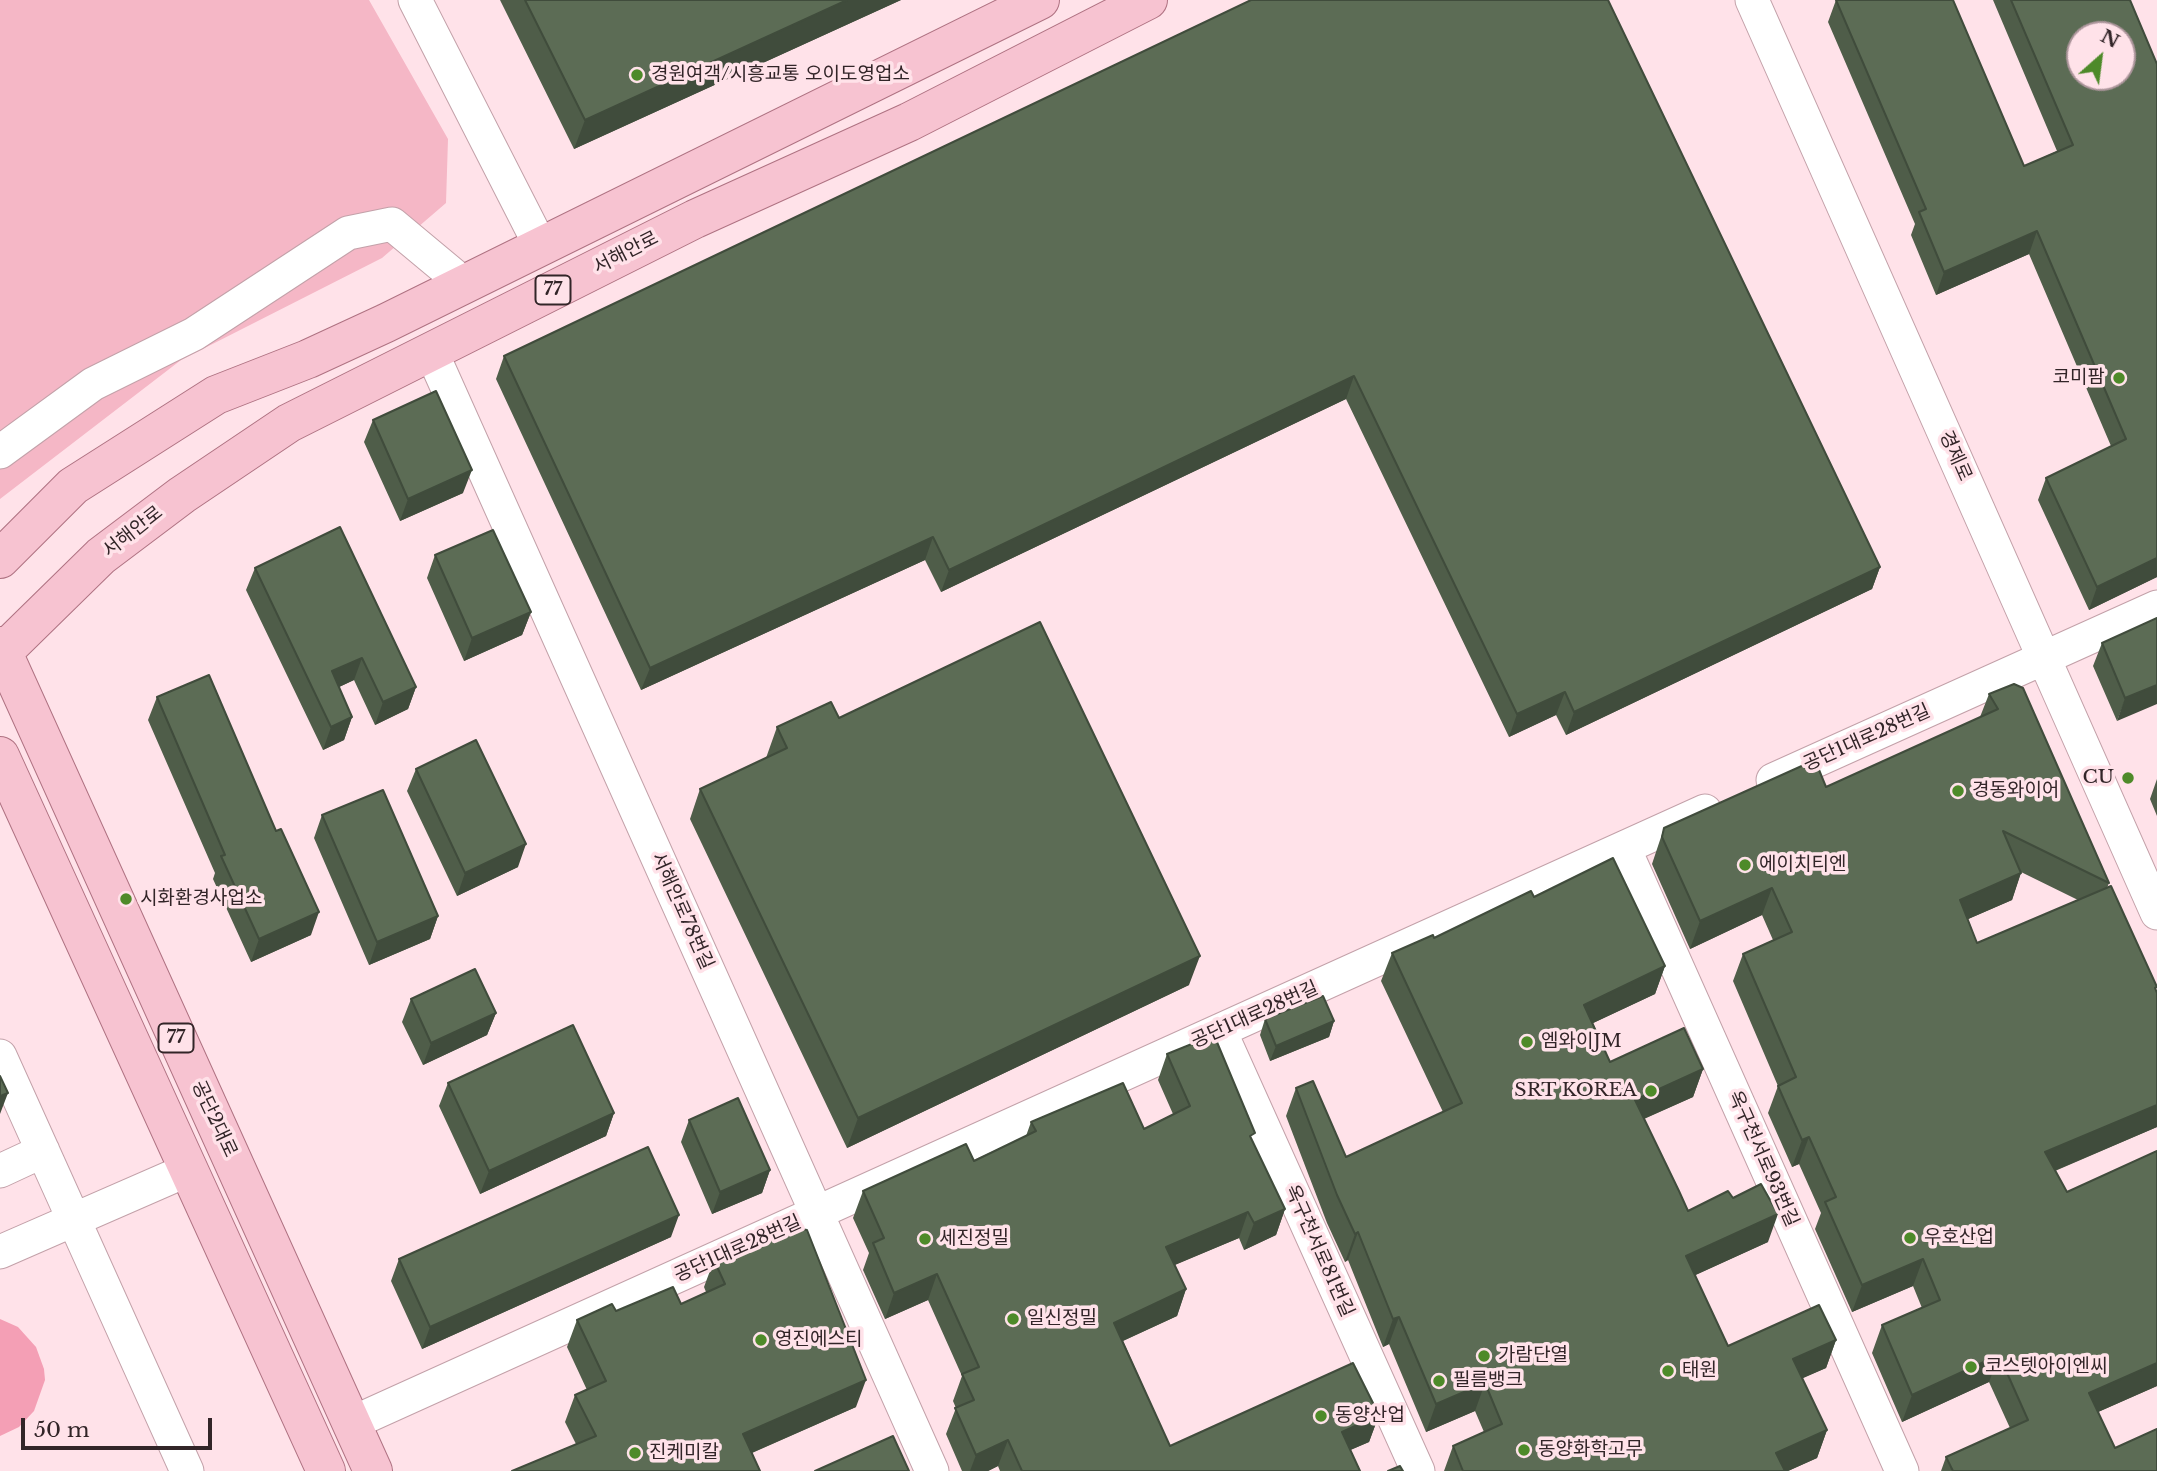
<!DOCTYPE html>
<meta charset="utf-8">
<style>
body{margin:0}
#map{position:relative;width:2157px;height:1471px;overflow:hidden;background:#ffe2e9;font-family:"Libre Baskerville",serif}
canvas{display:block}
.north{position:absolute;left:2066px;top:21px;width:70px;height:70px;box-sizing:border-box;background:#ffe2e9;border:2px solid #ad969c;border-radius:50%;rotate:28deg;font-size:19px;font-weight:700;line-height:28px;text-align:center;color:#322528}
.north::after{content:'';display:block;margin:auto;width:24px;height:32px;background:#4e8a29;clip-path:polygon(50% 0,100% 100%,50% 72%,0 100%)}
.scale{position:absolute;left:21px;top:1418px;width:191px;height:32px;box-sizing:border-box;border:4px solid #322528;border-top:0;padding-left:9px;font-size:21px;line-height:24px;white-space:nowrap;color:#322528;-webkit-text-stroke:5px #ffe2e9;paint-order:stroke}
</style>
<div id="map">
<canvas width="2157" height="1471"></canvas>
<div class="north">N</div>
<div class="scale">50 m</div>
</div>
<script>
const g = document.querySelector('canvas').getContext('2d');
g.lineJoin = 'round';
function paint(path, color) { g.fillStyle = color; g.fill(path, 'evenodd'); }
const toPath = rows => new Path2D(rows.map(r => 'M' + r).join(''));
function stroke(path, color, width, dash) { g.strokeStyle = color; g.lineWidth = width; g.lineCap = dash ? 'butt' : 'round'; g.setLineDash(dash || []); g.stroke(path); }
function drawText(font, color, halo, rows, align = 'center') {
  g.font = font + ' "Libre Baskerville","Noto Sans KR",serif'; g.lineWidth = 7; g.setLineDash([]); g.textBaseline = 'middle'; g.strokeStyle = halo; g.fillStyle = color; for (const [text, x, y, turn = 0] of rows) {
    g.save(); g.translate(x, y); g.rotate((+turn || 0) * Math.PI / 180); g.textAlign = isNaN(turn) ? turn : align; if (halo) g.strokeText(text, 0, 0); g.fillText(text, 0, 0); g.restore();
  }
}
paint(toPath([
 [0,0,369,0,448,139,446,203,382,258,181,360,0,499]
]), '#f5b7c6');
paint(toPath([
 [0,1319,18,1327,36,1347,44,1369,45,1380,34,1411,19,1427,0,1436]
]), '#f49fb5');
const minor = toPath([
 [415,0,541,247],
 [1752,0,2157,913],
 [431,351,932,1471],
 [0,452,93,384,194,334,348,233,392,224,464,284],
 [1773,780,2157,607],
 [1624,848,1902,1471],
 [1220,1031,1418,1471],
 [0,1056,187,1471],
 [0,1171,43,1151],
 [0,1252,190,1169],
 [352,1423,1705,811]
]);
const major = toPath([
 [0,559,73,486,216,395,308,359,386,323,1040,0],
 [0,646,373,1471],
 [0,655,101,556,182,495,289,423,695,219,909,122,1148,0],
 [0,756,326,1471]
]);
stroke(minor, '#c3a1a9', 35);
stroke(major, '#af7282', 40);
stroke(minor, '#fff', 33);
stroke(major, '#f7c3d1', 38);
paint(toPath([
 [500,0,901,0,574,149],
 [1251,0,1880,567,1872,589,1566,735,1556,715,1509,737,1346,399,941,592,925,560,641,690,496,379,504,356],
 [1836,0,2024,166,2057,151,1993,0,2130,0,2157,577,2089,610,2038,500,2046,478,2111,446,2029,254,1936,295,1911,235,1915,224,1828,22],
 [373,420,463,493,400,521,364,442],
 [435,555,531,612,522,635,464,661,427,578],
 [255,568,416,687,408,709,375,725,354,680,339,687,352,717,344,740,323,750,246,590],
 [2157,618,2117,721,2093,666,2102,643],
 [1989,694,2109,883,2107,888,2156,991,2157,1127,2055,1171,2067,1192,2157,1151,2157,1386,2098,1412,2115,1448,2157,1471,1941,1471,1946,1457,2010,1428,1989,1382,1902,1422,1872,1353,1882,1325,1922,1308,1913,1286,1852,1312,1815,1229,1821,1213,1799,1164,1792,1167,1768,1113,1778,1086,1733,981,1743,954,1773,940,1762,915,1690,949,1652,864,1664,828,1826,787,1980,717],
 [2021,872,2078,900,1977,943,1968,919,2012,900],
 [157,697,276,831,311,935,251,962,213,879,215,873,148,720],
 [839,718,1189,985,847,1148,690,819,700,789,766,758,777,727],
 [416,769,518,867,457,896,407,791],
 [2157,779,2157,816,2150,799],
 [322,815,438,916,430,939,369,965,314,838],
 [1534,897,1665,966,1655,994,1593,1023,1610,1062,1703,1069,1693,1097,1644,1119,1688,1211,1733,1198,1768,1242,1695,1275,1728,1346,1836,1340,1826,1368,1802,1378,1827,1430,1817,1458,1788,1471,1444,1471,1453,1446,1484,1432,1475,1411,1426,1432,1389,1344,1383,1347,1348,1260,1345,1262,1327,1223,1286,1116,1296,1088,1346,1157,1443,1112,1381,981,1392,953,1434,938],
 [411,999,496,1013,487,1035,423,1065,402,1022],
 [1265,1019,1334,1021,1329,1037,1270,1061,1260,1035],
 [1167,1054,1252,1141,1285,1209,1276,1235,1244,1250,1239,1238,1174,1265,1186,1289,1177,1316,1123,1341,1170,1446,1379,1415,1369,1442,1350,1450,1360,1471,1000,1471,998,1466,988,1471,962,1471,946,1434,956,1408,953,1401,962,1376,928,1300,885,1319,863,1270,869,1253,853,1218,863,1191,974,1161,1026,1136,1031,1122,1144,1129,1173,1114,1158,1080],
 [448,1083,614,1113,606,1136,480,1194,439,1106],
 [689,1120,770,1170,762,1193,712,1214,681,1142],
 [671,1237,422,1349,391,1281,399,1259],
 [714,1260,856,1407,752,1453,576,1444,565,1422,575,1395,587,1390,567,1347,577,1320,616,1311,681,1304,706,1292,704,1287]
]), '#4f5d49');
paint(toPath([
 [847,0,901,0,574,149,585,120],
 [2037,231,2029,254,1936,295,1944,272],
 [1354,376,1346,399,941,592,949,570],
 [472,470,463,493,400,521,408,499],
 [933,537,925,560,641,690,650,668],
 [2157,558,2157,577,2089,610,2097,587],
 [1880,567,1872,589,1566,735,1574,712],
 [531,612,522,635,464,661,472,638],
 [362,658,354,680,324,694,332,671],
 [2157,685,2157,704,2117,721,2125,698],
 [416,687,408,709,375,725,383,702],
 [1565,692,1556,715,1509,737,1517,714],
 [352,717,344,740,323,750,331,727],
 [526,844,518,867,457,896,465,873],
 [2021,873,2012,900,1950,927,1960,900],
 [1772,888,1762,915,1690,949,1700,921],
 [319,912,311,935,251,962,259,939],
 [438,916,430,939,369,965,377,942],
 [1200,956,1189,985,847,1148,858,1118],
 [1665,966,1655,994,1574,1032,1584,1005],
 [496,1013,487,1035,423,1065,431,1043],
 [1334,1021,1329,1037,1270,1061,1276,1046],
 [1703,1069,1693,1097,1625,1127,1635,1100],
 [8,1093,0,1114,0,1096],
 [2157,1105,2157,1127,2035,1179,2045,1152],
 [614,1113,606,1136,480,1194,489,1171],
 [1809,1137,1799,1164,1792,1167,1802,1140],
 [770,1170,762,1193,712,1214,720,1192],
 [1285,1209,1276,1235,1244,1250,1254,1223],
 [1248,1212,1239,1238,1156,1273,1166,1247],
 [1778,1214,1768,1242,1676,1284,1686,1256],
 [679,1215,671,1237,422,1349,430,1327],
 [1358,1232,1348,1260,1345,1262,1355,1234],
 [1923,1259,1913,1286,1852,1312,1862,1285],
 [937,1274,928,1300,885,1319,894,1293],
 [1186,1289,1177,1316,1105,1349,1114,1323],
 [1399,1317,1389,1344,1383,1347,1393,1319],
 [1836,1340,1826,1368,1783,1387,1793,1359],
 [1999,1355,1989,1382,1902,1422,1912,1395],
 [2157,1363,2157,1386,2080,1420,2089,1393],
 [866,1380,856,1407,733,1461,743,1434],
 [1485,1383,1475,1411,1426,1432,1436,1404],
 [1379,1415,1369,1442,1332,1458,1342,1432],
 [1827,1430,1817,1458,1788,1471,1770,1471,1776,1453],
 [1008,1440,998,1466,988,1471,970,1471,976,1455]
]), '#404c3c');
const building = toPath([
 [525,0,847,0,585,120,525,0],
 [1251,0,1608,0,1880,567,1574,712,1565,692,1517,714,1354,376,949,570,933,537,650,668,504,356,1251,0],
 [1836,0,1953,0,2024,166,2073,145,2011,0,2130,0,2157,64,2157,558,2097,587,2046,478,2126,439,2037,231,1944,272,1919,212,1926,209,1836,0],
 [2080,35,2122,35,2122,77,2080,77,2080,35],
 [436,391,472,470,408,499,373,420,436,391],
 [340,527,416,687,383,702,362,658,332,671,352,717,331,727,255,568,340,527],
 [493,530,531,612,472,638,435,555,493,530],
 [2157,618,2157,685,2125,698,2102,643,2157,618],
 [1040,622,1200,956,858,1118,700,789,787,748,777,727,831,702,839,718,1040,622],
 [209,675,276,831,281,829,319,912,259,939,221,856,225,855,157,697,209,675],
 [2014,684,2023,688,2109,883,2003,831,2021,873,1960,900,1977,943,2111,886,2157,987,2155,988,2157,993,2157,1105,2045,1152,2067,1192,2157,1151,2157,1363,2089,1393,2115,1448,2157,1429,2157,1471,1953,1471,1946,1457,2028,1420,1999,1355,1912,1395,1882,1325,1940,1300,1923,1259,1862,1285,1825,1202,1836,1197,1809,1137,1802,1140,1778,1086,1796,1077,1743,954,1792,932,1772,888,1700,921,1662,837,1664,828,1815,760,1826,787,1998,709,1989,694,2014,684],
 [476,740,526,844,465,873,416,769,476,740],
 [383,790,438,916,377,942,322,815,383,790],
 [1613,858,1665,966,1584,1005,1610,1062,1684,1028,1703,1069,1635,1100,1679,1191,1688,1211,1728,1191,1733,1198,1761,1184,1778,1214,1686,1256,1728,1346,1819,1305,1836,1340,1793,1359,1827,1430,1776,1453,1785,1471,1463,1471,1453,1446,1502,1424,1485,1383,1436,1404,1399,1317,1393,1319,1358,1232,1355,1234,1337,1195,1296,1088,1313,1081,1346,1157,1462,1103,1392,953,1433,935,1434,938,1531,891,1534,897,1613,858],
 [475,969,496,1013,431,1043,411,999,475,969],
 [1323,996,1334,1021,1276,1046,1265,1019,1323,996],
 [573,1025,614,1113,489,1171,448,1083,573,1025],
 [1214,1035,1255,1133,1250,1136,1285,1209,1254,1223,1248,1212,1166,1247,1186,1289,1114,1323,1170,1446,1353,1363,1379,1415,1342,1432,1360,1471,1022,1471,1008,1440,976,1455,955,1408,974,1400,962,1374,979,1367,937,1274,894,1293,873,1243,884,1238,863,1191,966,1144,974,1161,1036,1131,1031,1122,1123,1083,1144,1129,1190,1106,1167,1054,1214,1035],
 [0,1076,8,1093,0,1096,0,1076],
 [738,1098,770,1170,720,1192,689,1120,738,1098],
 [648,1147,679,1215,430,1327,399,1259,648,1147],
 [789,1227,807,1230,866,1380,743,1434,760,1471,512,1471,596,1436,575,1395,606,1381,577,1320,612,1304,616,1311,673,1287,681,1304,725,1284,714,1260,789,1227],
 [893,1436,909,1471,815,1471,893,1436],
 [1400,1466,1403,1471,1388,1471,1400,1466]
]);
paint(building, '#5c6c55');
stroke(building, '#404c3c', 2);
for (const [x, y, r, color] of [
 [637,75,7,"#4e8a29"],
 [2119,378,7,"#4e8a29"],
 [2128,778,7,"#4e8a29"],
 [1958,791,7,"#4e8a29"],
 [1745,865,7,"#4e8a29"],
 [126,899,7,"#4e8a29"],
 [1527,1042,7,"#4e8a29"],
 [1651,1091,7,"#4e8a29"],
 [1910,1238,7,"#4e8a29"],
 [925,1239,7,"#4e8a29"],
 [1013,1319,7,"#4e8a29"],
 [761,1340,7,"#4e8a29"],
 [1484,1356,7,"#4e8a29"],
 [1971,1367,7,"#4e8a29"],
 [1668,1371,7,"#4e8a29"],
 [1439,1381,7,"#4e8a29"],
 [1321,1416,7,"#4e8a29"],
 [1524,1450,7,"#4e8a29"],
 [635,1453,7,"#4e8a29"]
]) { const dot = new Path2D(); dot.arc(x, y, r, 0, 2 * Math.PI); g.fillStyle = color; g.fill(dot); stroke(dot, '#ffe2e9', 2.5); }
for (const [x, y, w] of [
 [553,290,35],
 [176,1038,35]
]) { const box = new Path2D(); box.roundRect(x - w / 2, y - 14.5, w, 29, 5); g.fillStyle = '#ffe2e9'; g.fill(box); stroke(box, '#322528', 2); }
drawText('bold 18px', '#322528', null, [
 ["77",553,290],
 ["77",176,1038]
]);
drawText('19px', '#322528', '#ffe2e9', [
 ["경원여객/시흥교통 오이도영업소",651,75],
 ["코미팜",2105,378,"right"],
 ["CU",2114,778,"right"],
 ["경동와이어",1972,791],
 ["에이치티엔",1759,865],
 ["시화환경사업소",140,899],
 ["엠와이JM",1541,1042],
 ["SRT KOREA",1637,1091,"right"],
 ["우호산업",1924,1238],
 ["세진정밀",939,1239],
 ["일신정밀",1027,1319],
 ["영진에스티",775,1340],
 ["가람단열",1498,1356],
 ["코스텟아이엔씨",1985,1367],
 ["태원",1682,1371],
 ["필름뱅크",1453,1381],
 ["동양산업",1335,1416],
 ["동양화학고무",1538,1450],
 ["진케미칼",649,1453]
], 'left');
drawText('19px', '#322528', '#ffe2e9', [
 ["서해안로",626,253,-27],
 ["경제로",1955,456,66],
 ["서해안로",133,532,-38],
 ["공단1대로28번길",1867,738,-24],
 ["서해안로78번길",682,911,66],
 ["공단1대로28번길",1255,1015,-24],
 ["공단2대로",214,1119,65],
 ["옥구천서로93번길",1763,1159,66],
 ["공단1대로28번길",738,1249,-24],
 ["옥구천서로81번길",1319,1251,66]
]);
</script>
